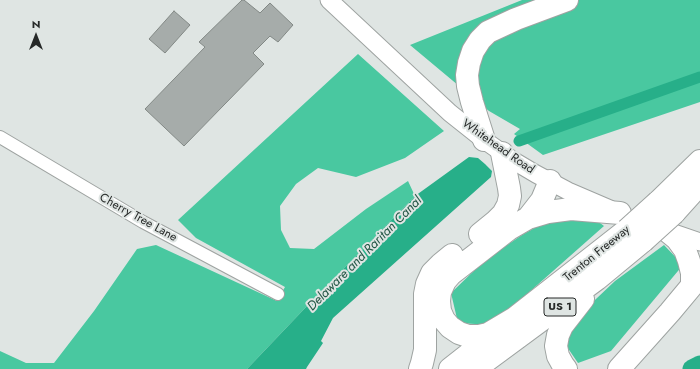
<!DOCTYPE html>
<style>
body{margin:0}
#map{position:relative;width:700px;height:369px;overflow:hidden;background:#dfe5e3;font-family:Jost,sans-serif}
canvas{display:block}
.north{position:absolute;left:16px;top:16px;width:40px;height:40px;-webkit-text-stroke:3px #dfe5e3;paint-order:stroke;rotate:0deg;font-size:11px;font-weight:700;line-height:16px;text-align:center;color:#262928}
.north::after{content:'';display:block;margin:auto;width:14px;height:18px;background:#262928;clip-path:polygon(50% 0,100% 100%,50% 72%,0 100%)}
</style>
<div id="map">
<canvas width="700" height="369"></canvas>
<div class="north">N</div>
</div>
<script>
const g = document.querySelector('canvas').getContext('2d');
g.lineJoin = 'round';
function paint(path, color) { g.fillStyle = color; g.fill(path, 'evenodd'); }
const toPath = rows => new Path2D(rows.map(r => 'M' + r).join(''));
function stroke(path, color, width, dash) { g.strokeStyle = color; g.lineWidth = width; g.lineCap = dash ? 'butt' : 'round'; g.setLineDash(dash || []); g.stroke(path); }
function drawText(font, color, halo, rows, align = 'center') {
  g.font = font + ' Jost,sans-serif'; g.lineWidth = 4; g.setLineDash([]); g.textBaseline = 'middle'; g.strokeStyle = halo; g.fillStyle = color; for (const [text, x, y, turn = 0] of rows) {
    g.save(); g.translate(x, y); g.rotate((+turn || 0) * Math.PI / 180); g.textAlign = isNaN(turn) ? turn : align; if (halo) g.strokeText(text, 0, 0); g.fillText(text, 0, 0); g.restore();
  }
}
paint(toPath([
 [522,0,700,0,700,102,543,155,514,134,520,129,489,111,410,45],
 [358,54,444,131,405,158,356,177,318,168,296,184,280,206,281,230,290,248,314,249,366,209,408,181,415,196,307,306,247,369,0,369,0,351,26,363,54,363,94,311,137,249,156,245,277,301,285,287,196,238,178,220],
 [596,220,604,226,492,325,458,323,451,293,485,260,522,235,545,222],
 [664,245,683,265,611,351,578,363,565,344,578,316,615,281]
]), '#49c8a0');
paint(toPath([
 [469,157,478,158,485,164,492,171,491,177,333,318,321,341,323,343,307,367,306,369,247,369,307,306,415,196]
]), '#27af89');
stroke(toPath([
 [519,141,700,77]
]), '#27af89', 11);
stroke(toPath([
 [692,369,700,365]
]), '#27af89', 19);
const building = toPath([
 [242,0,244,0,260,13,270,3,293,25,278,42,270,36,253,53,264,64,184,146,145,109,205,47,199,42,242,0],
 [174,11,190,25,165,53,149,39,174,11]
]);
paint(building, '#a6acaa');
stroke(building, '#828885', 1);
const minor = toPath([
 [0,137,143,222,278,294]
]);
const secondary = toPath([
 [329,0,450,113,484,140,514,161,536,174,568,191,610,209],
 [668,231,700,242]
]);
const motorway = toPath([
 [484,140,472,102,468,86,467,75,469,63,473,51,480,40,488,32,516,19,567,0],
 [658,202,700,161],
 [674,213,700,184],
 [528,218,542,200,550,181],
 [666,230,677,239,685,250,689,261,692,273,692,285],
 [480,234,496,221,503,214,508,205,510,196,509,188,502,153],
 [520,315,488,334,479,336,468,336,459,333,450,327,444,320,440,311,439,301,440,292,445,281,451,274,509,229,528,218,548,212,571,209,620,213],
 [420,369,422,363,425,350,425,294,427,284,432,273,441,264,452,255],
 [450,369,627,230],
 [475,369,597,279,643,241],
 [566,369,563,365,558,356,556,346,558,335,562,326,583,299],
 [619,369,670,312,700,276]
]);
stroke(minor, '#9ea3a1', 14);
stroke(secondary, '#9ea3a1', 19);
stroke(motorway, '#9ea3a1', 24);
stroke(minor, '#fff', 12);
stroke(secondary, '#fff', 17);
stroke(motorway, '#fff', 22);
const motorwayBridge = toPath([
 [627,230,658,202],
 [643,241,674,213]
]);
stroke(motorwayBridge, '#9ea3a1', 24, []);
stroke(motorwayBridge, '#fff', 22);
for (const [x, y, w] of [
 [560,307,32]
]) { const box = new Path2D(); box.roundRect(x - w / 2, y - 9, w, 18, 3); g.fillStyle = '#dfe5e3'; g.fill(box); stroke(box, '#262928', 1); }
drawText('bold 11px', '#262928', null, [
 ["US 1",560,307]
]);
drawText('12px', '#262928', '#dfe5e3', [
 ["Whitehead Road",498,147,35],
 ["Cherry Tree Lane",138,218,29],
 ["Trenton Freeway",597,254,-39]
]);
drawText('italic 13px', '#245746', '#dfe5e3', [
 ["Delaware and Raritan Canal",365,254,-45]
]);
</script>
